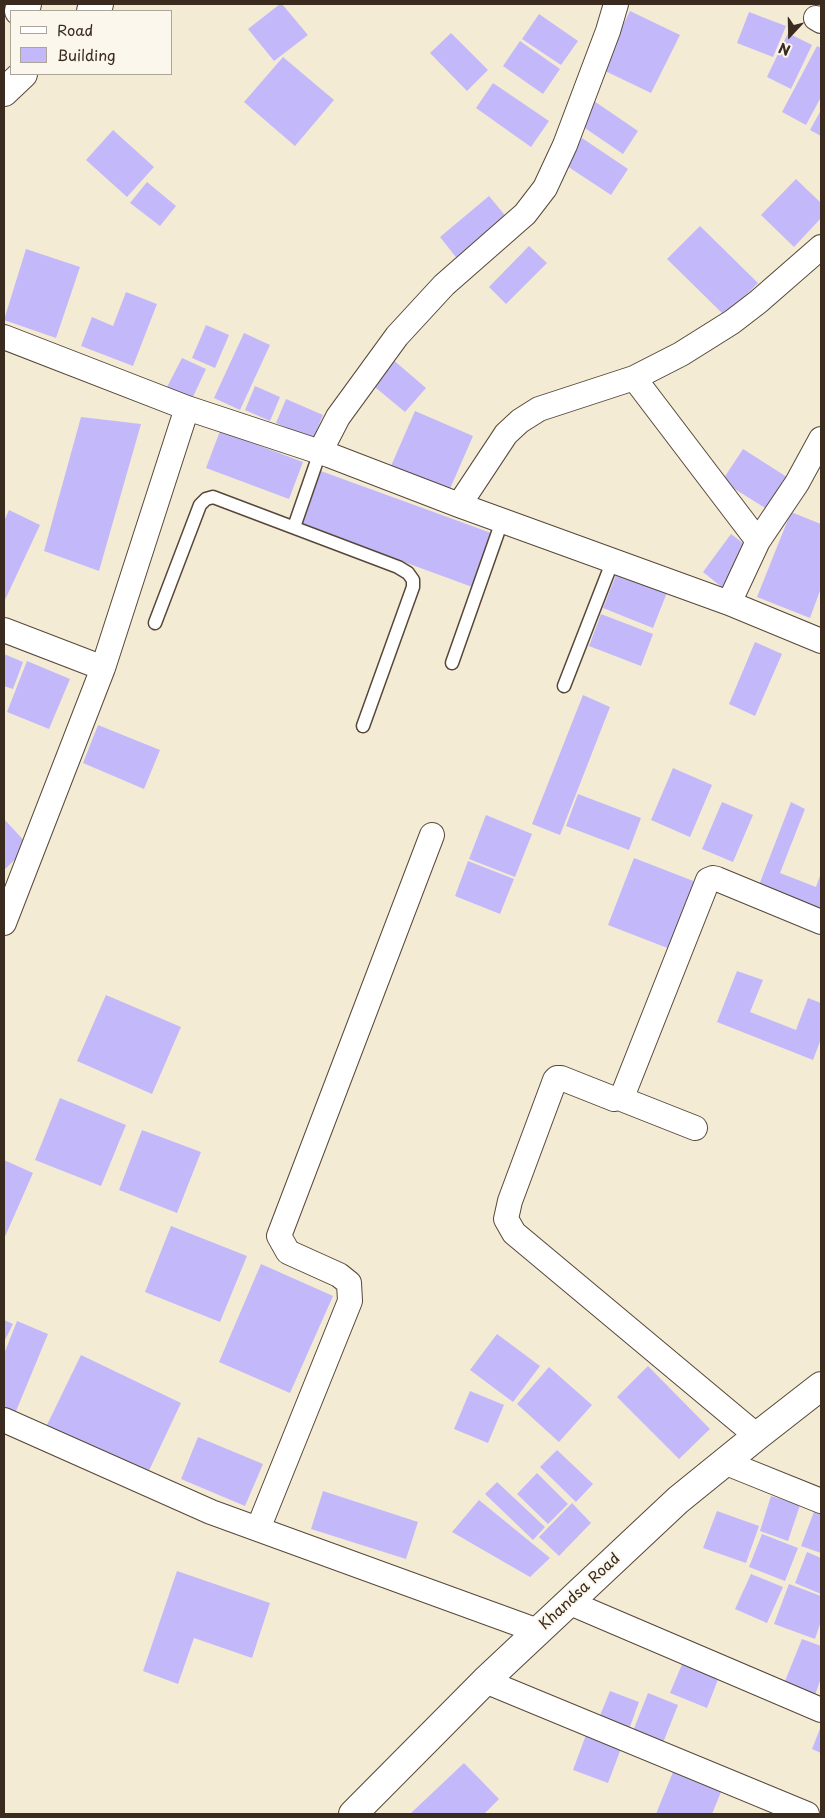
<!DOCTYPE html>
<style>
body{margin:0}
#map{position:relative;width:825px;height:1818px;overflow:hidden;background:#f4ebd4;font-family:"Playpen Sans",sans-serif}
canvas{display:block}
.frame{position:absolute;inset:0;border:5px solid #3b2a1e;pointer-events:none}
.legend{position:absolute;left:10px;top:10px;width:162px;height:65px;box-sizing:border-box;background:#fbf7ec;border:1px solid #aea59a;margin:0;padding:6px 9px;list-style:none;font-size:15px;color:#3b2a1e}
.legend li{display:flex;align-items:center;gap:10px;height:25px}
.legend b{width:25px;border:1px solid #aea59a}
.north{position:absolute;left:765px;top:10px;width:50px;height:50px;-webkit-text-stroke:4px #fbf7ec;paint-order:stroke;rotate:201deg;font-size:14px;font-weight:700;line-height:20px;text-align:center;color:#3b2a1e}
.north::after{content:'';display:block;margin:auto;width:18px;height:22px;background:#3b2a1e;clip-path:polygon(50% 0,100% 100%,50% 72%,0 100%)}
</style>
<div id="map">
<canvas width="825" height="1818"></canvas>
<div class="frame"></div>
<ul class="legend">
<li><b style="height:6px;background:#fff"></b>Road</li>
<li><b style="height:14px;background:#c3b9fa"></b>Building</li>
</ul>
<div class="north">N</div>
</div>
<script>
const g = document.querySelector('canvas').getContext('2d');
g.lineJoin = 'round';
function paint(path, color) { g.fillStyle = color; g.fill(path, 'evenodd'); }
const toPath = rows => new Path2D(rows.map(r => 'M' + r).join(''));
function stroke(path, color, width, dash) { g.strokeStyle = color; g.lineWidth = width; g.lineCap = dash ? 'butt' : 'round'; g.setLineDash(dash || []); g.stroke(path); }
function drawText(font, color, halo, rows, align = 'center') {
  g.font = font + ' "Playpen Sans",sans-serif'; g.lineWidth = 4; g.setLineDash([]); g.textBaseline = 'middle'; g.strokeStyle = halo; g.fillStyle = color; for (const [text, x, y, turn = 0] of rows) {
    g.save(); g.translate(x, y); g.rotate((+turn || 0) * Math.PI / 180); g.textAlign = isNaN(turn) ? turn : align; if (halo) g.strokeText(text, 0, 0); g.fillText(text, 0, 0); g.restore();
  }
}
paint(toPath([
 [280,4,282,4,308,35,274,61,248,29],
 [630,11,680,35,651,93,601,69],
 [749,12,786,26,773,57,737,43],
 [539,14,578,41,561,65,522,39],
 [451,33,488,70,467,91,430,53],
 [788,33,812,45,791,89,767,77],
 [520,41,560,69,543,94,503,66],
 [817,46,821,48,821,97,806,125,782,112],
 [283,57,334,100,295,146,244,102],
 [493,83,549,121,531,147,476,108],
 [594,101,638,131,623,154,579,124],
 [821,110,821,136,810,130],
 [113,130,154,167,127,197,86,160],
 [582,138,628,169,611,195,564,164],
 [796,179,821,203,821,218,794,247,761,215],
 [147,182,176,206,160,226,130,203],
 [489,196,508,219,459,261,440,237],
 [700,226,758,283,725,316,667,259],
 [529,246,547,263,506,304,489,287],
 [26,249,80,267,56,338,4,320],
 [126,292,157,304,133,366,81,346,92,317,113,326],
 [206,325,229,335,215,368,192,358],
 [244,333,270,345,240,410,214,398],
 [182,358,206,369,192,399,167,387],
 [391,358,426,388,405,412,370,383],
 [255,386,280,397,270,421,245,410],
 [286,399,323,415,313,439,276,423],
 [415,411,473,436,449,491,391,466],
 [81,417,141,424,99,571,44,551],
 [220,431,303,462,289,499,206,468],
 [743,449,790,479,770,511,722,481],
 [318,470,494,534,475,588,298,523],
 [9,510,40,525,4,602,4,521],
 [791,512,821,524,821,588,810,618,757,597],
 [731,534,752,550,723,588,703,572],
 [618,570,668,590,653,628,603,608],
 [601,614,653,634,641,666,589,646],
 [755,642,782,654,755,716,729,704],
 [4,654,23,662,13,689,4,686],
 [27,661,70,679,49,729,7,712],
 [583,695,610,707,560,835,532,824],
 [98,725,160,750,144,789,83,763],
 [673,768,712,785,690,837,651,820],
 [578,794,641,818,629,850,566,826],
 [722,802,753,815,733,862,702,849],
 [791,802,805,809,780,873,816,887,821,873,821,909,759,885],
 [486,815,532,834,515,877,469,859],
 [4,819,29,846,4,870],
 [634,858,696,882,670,949,608,925],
 [468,861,514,879,500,914,455,896],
 [737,971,763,980,750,1012,796,1030,808,998,821,1003,821,1039,813,1060,717,1022],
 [106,995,181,1027,152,1094,77,1061],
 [60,1098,126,1125,101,1186,35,1160],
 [142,1130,201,1152,177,1213,119,1190],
 [4,1160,33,1173,4,1239],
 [171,1226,247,1256,220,1322,145,1292],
 [261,1264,333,1296,290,1393,219,1362],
 [4,1320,13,1324,4,1342],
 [17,1321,48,1334,14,1416,4,1412,4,1354],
 [497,1334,540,1366,513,1402,470,1370],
 [81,1355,181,1403,146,1477,45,1429],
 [648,1366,710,1429,679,1459,617,1397],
 [549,1367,592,1405,559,1442,517,1404],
 [470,1391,504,1405,488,1443,454,1429],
 [198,1437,263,1464,245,1506,181,1479],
 [557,1450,593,1484,576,1502,540,1467],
 [537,1473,568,1504,548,1524,517,1494],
 [497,1482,545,1527,533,1540,485,1494],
 [323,1491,418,1522,406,1559,311,1529],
 [771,1496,800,1505,788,1541,760,1531],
 [479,1500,550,1558,530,1577,452,1532],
 [572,1503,591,1523,559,1556,539,1537],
 [815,1509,821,1511,821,1553,801,1546],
 [717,1511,759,1526,746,1563,703,1548],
 [762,1534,798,1548,785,1581,749,1567],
 [807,1552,821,1558,821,1594,795,1583],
 [177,1571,270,1603,252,1658,194,1638,178,1684,143,1671],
 [751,1574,783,1587,767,1623,735,1609],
 [789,1584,821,1596,821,1621,815,1639,774,1624],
 [802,1639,821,1646,821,1678,814,1698,783,1686],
 [683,1662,719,1677,707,1708,670,1693],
 [610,1691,639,1702,627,1735,597,1723],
 [648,1693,678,1705,661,1748,631,1736],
 [821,1726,821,1753,812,1749],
 [587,1732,622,1746,608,1783,573,1770],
 [464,1763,499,1799,484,1814,410,1814],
 [673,1772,721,1792,712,1814,656,1814]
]), '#c3b9fa');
const lane = toPath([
 [294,527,320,452],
 [155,623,200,505,206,499,213,497,398,567,408,573,413,580,413,587,363,726],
 [452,663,502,521],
 [564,686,613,560]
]);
const street = toPath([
 [816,18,821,21],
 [4,337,187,408,329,455,459,505,729,603,821,641],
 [634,378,758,541],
 [320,452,338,417,397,336,444,285,525,214,545,188,565,145,608,31,616,4],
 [459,505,506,434,520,421,539,409,634,378,681,354,732,322,758,302,821,247],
 [729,603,758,541,797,483,821,439],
 [4,630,103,668],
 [4,923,103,668,187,408],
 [619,1098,695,1128],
 [4,1420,211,1512,538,1631],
 [757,1436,514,1233,506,1219,510,1201,555,1080,557,1078,561,1078,614,1099,619,1098,624,1092,708,880,713,878,717,879,821,922],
 [724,1462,821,1501],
 [258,1529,350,1301,349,1283,339,1275,288,1252,279,1236,432,835],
 [568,1602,821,1710],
 [485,1681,807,1814]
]);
const secondary = toPath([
 [91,11,99,4],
 [4,92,23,74],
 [353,1814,485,1681,678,1500,757,1436,821,1386]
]);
const highway = toPath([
 [19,11,27,4]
]);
stroke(lane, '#574739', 15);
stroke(street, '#574739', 26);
stroke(secondary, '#574739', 30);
stroke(highway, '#574739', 30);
stroke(lane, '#fff', 12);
stroke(street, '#fff', 24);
stroke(secondary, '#fff', 28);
stroke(highway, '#fff', 28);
drawText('15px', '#3b2a1e', '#fbf7ec', [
 ["Khandsa Road",580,1592,-43]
]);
</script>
